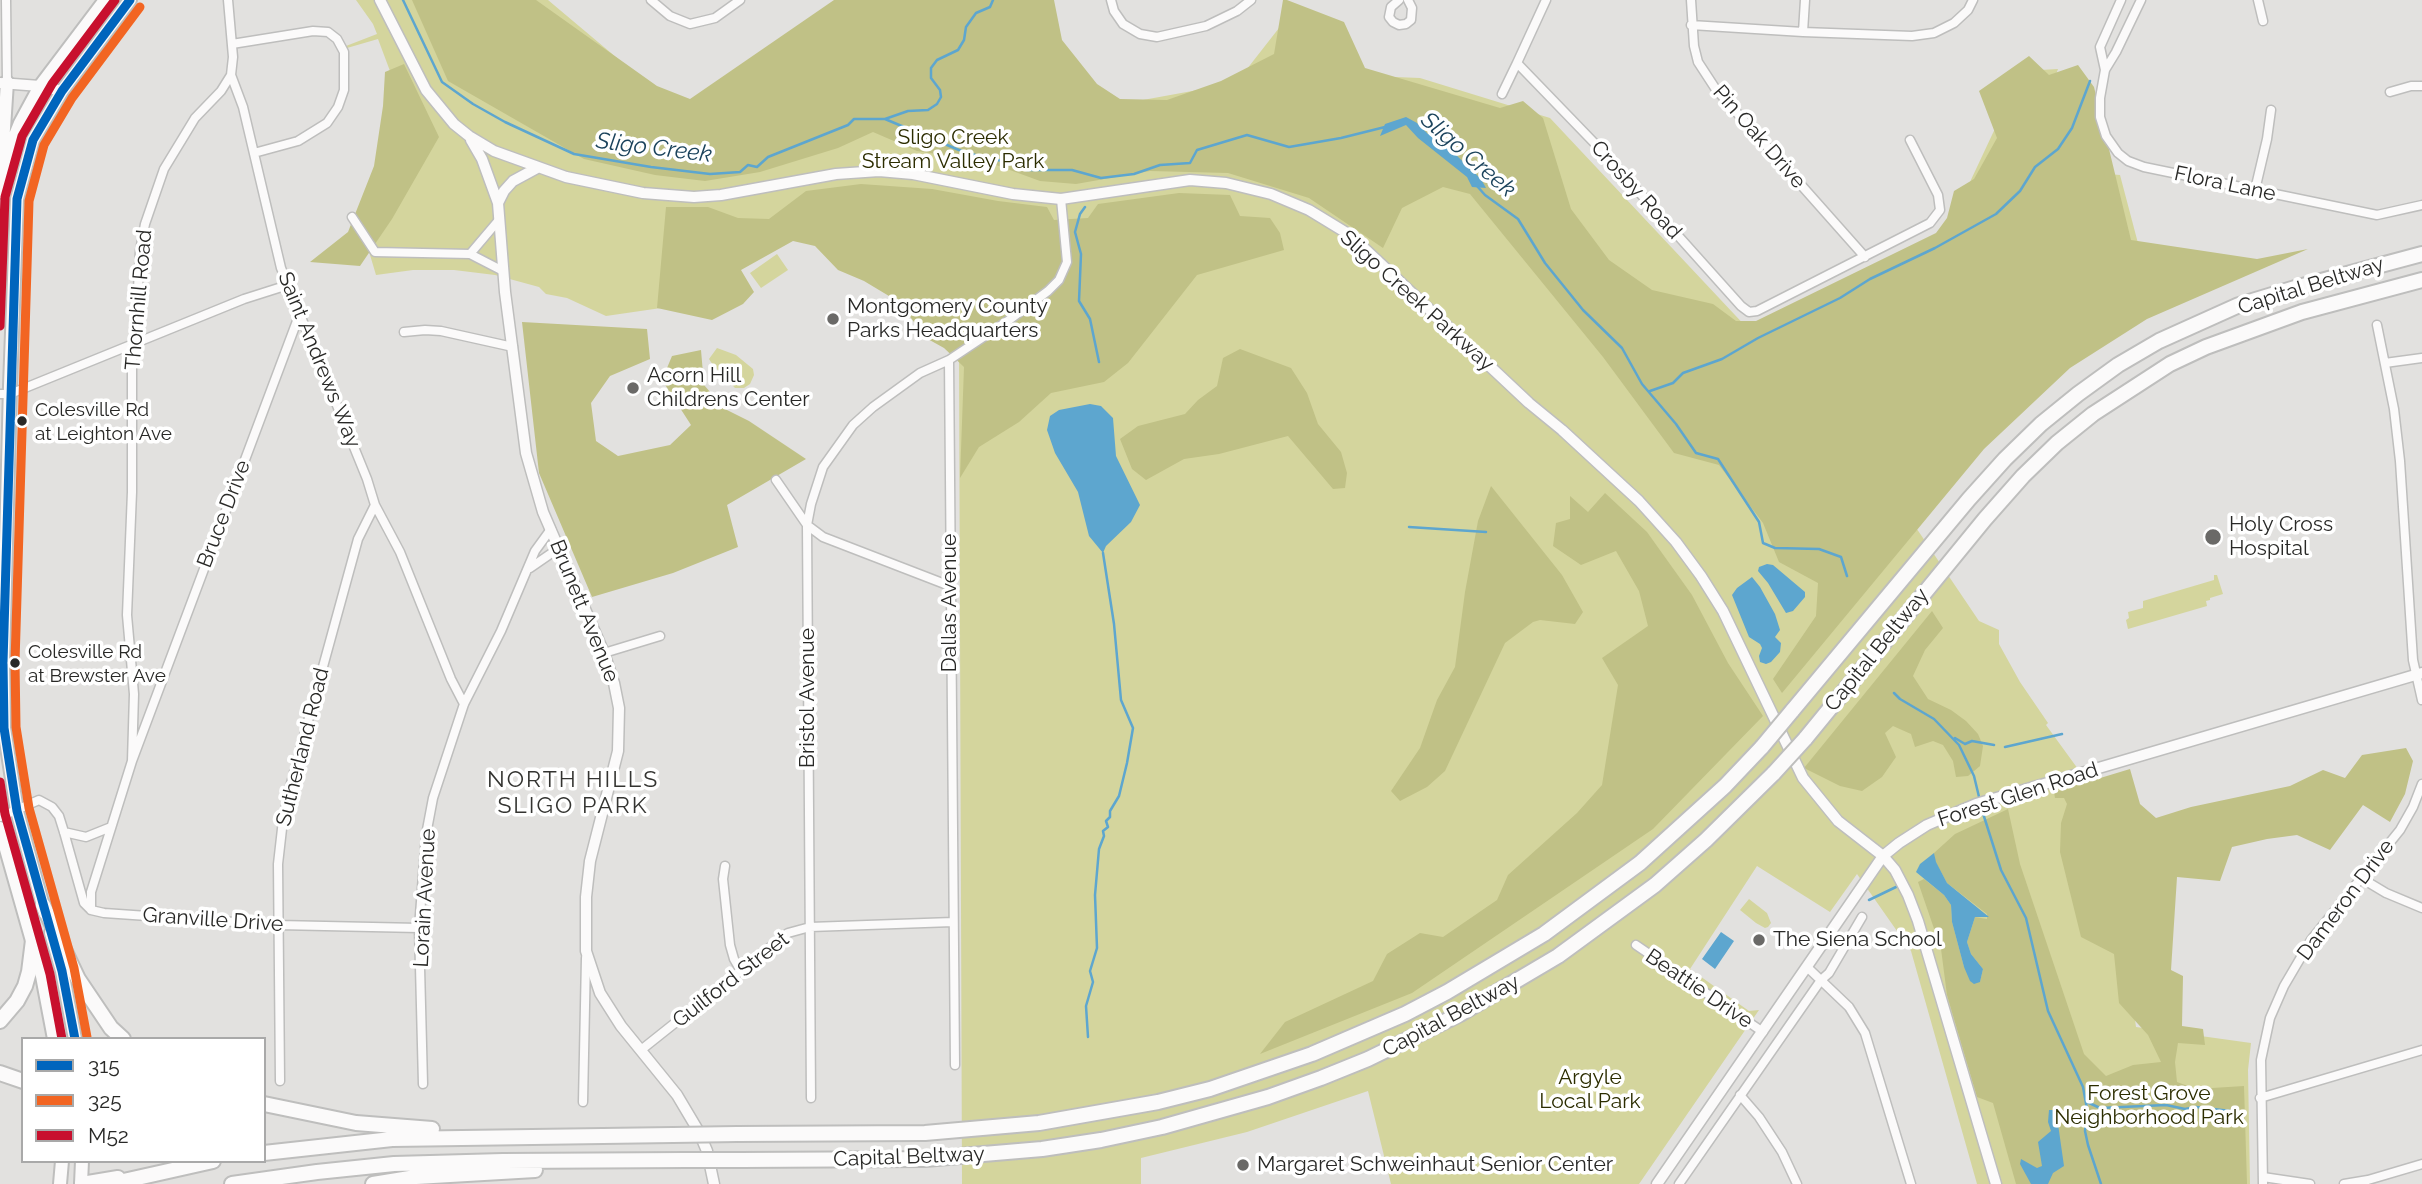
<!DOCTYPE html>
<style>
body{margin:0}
#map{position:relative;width:2422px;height:1184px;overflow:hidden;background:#e2e1df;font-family:Raleway,sans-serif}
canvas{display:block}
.legend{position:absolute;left:21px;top:1037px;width:245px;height:126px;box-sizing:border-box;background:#fff;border:2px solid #a9a9a9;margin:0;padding:9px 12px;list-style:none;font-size:21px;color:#292927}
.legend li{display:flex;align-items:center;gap:14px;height:35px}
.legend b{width:35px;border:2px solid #a9a9a9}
</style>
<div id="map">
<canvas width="2422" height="1184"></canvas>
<ul class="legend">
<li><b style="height:9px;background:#0065bd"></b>315</li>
<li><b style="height:9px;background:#f26522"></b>325</li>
<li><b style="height:9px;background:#c8102e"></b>M52</li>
</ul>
</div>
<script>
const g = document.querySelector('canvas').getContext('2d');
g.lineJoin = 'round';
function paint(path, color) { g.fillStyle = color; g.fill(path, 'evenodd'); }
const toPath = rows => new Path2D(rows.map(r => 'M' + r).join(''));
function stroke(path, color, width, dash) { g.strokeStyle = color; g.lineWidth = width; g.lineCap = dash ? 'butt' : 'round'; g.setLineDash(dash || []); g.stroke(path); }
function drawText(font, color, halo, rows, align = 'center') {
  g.font = font + ' Raleway,sans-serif'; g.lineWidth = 7; g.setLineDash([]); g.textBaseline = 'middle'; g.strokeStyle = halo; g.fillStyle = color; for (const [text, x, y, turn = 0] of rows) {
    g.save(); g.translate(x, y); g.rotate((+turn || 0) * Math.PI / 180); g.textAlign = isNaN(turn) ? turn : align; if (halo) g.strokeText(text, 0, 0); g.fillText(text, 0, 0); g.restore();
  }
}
paint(toPath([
 [356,0,548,0,686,116,1053,29,1110,106,1236,83,1279,28,1345,75,1420,78,1550,118,1750,331,1947,231,2022,71,2058,69,2041,116,2033,168,2120,175,2139,247,2168,278,1896,498,1979,621,1999,630,1999,644,2020,682,2048,723,2046,725,2078,769,2073,771,2118,895,2136,1027,2251,1043,2248,1070,2250,1184,1977,1184,1911,951,1857,874,1830,912,1757,866,1690,969,1749,1011,1759,1010,1639,1184,1391,1184,1368,1091,1247,1132,1141,1158,1141,1184,962,1184,959,351,947,346,805,218,661,308,606,316,567,298,546,294,539,287,495,275,454,270,413,270,376,275,359,218,387,142,393,79,378,39,347,48,346,46,377,34,373,24],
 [777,254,788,270,761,288,750,273],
 [717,348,736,355,753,369,754,375,750,384,744,388,735,388,713,365,709,359],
 [2214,575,2217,575,2223,594,2210,598,2210,600,2206,601,2207,606,2128,629,2126,620,2129,618,2128,612,2143,608,2143,601,2214,580],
 [1749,899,1767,913,1771,923,1768,927,1765,928,1756,923,1740,910]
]), '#d4d59d');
paint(toPath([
 [412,0,536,0,657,86,690,99,834,0,1054,0,1062,40,1097,84,1120,99,1167,100,1221,81,1274,54,1283,0,1287,0,1344,22,1365,68,1500,108,1523,101,1543,118,1571,209,1609,260,1652,290,1713,304,1736,321,1756,321,1936,233,1947,218,1954,191,1974,179,1997,138,1979,91,2029,56,2049,75,2078,65,2094,87,2131,240,2257,259,2308,249,2147,319,2070,368,1984,449,1782,693,1773,679,1816,616,1818,583,1779,562,1763,523,1719,465,1674,453,1603,357,1470,194,1443,187,1402,208,1383,248,1309,198,1228,173,1150,171,1076,184,1040,181,988,162,917,151,873,132,838,148,760,172,705,181,655,175,584,159,448,81],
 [404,64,439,137,392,219,360,266,310,262,348,232,374,166,383,106,385,72],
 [861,184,932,189,998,201,1047,207,1054,220,1088,218,1098,204,1179,193,1230,195,1240,216,1270,218,1280,233,1284,250,1197,275,1128,363,1104,382,1051,393,1019,422,979,447,960,478,964,367,944,348,926,338,899,302,864,281,838,270,815,246,793,241,741,270,754,292,743,304,712,320,657,308,666,207,708,207,738,218,769,219,806,191],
 [522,322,647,329,650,359,610,376,591,403,596,441,618,456,670,445,691,425,662,380,672,356,701,350,704,385,725,409,749,421,806,459,727,505,738,547,673,573,592,597,539,473],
 [1240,349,1291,368,1307,393,1318,424,1341,452,1347,473,1345,488,1333,489,1288,436,1219,454,1184,459,1146,480,1132,469,1120,439,1138,426,1185,414,1198,400,1217,386,1223,358],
 [1491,486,1562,575,1583,612,1575,624,1540,620,1533,622,1505,643,1445,771,1427,787,1400,801,1391,791,1420,748,1437,700,1455,667,1465,592,1478,521],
 [1605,493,1647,532,1692,595,1728,663,1763,716,1653,829,1412,993,1260,1054,1285,1022,1373,981,1387,954,1420,933,1443,937,1497,900,1508,875,1577,813,1602,785,1618,685,1602,658,1648,626,1639,591,1616,551,1581,565,1553,546,1556,523,1570,519,1570,496,1588,512],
 [1932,611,1943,628,1925,650,1913,676,1928,699,1951,710,1966,721,1978,734,1983,746,1980,766,1968,776,1956,777,1953,761,1943,745,1933,741,1915,747,1911,734,1893,726,1885,733,1896,757,1882,777,1862,791,1840,786,1804,768],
 [2406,748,2413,761,2405,794,2390,822,2363,805,2330,850,2297,835,2267,839,2232,847,2220,881,2177,877,2171,970,2183,976,2182,1026,2203,1029,2205,1045,2178,1043,2175,1062,2177,1082,2196,1089,2244,1086,2247,1184,2016,1184,1993,1103,1977,1097,1947,995,1941,949,1918,882,1924,879,1944,895,1951,905,1952,922,1964,967,1980,982,1983,969,1971,954,1967,942,1975,917,1987,919,1987,914,1947,883,1935,861,1934,853,1955,834,2008,809,2020,864,2084,1054,2106,1076,2133,1065,2161,1062,2148,1035,2119,1003,2114,954,2081,937,2060,852,2061,823,2067,804,2064,798,2055,798,2054,792,2130,769,2140,804,2156,818,2191,807,2290,786,2323,770,2345,778,2362,755]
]), '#c0c186');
paint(toPath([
 [1406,117,1417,123,1428,134,1432,131,1444,145,1457,137,1459,141,1453,152,1481,179,1486,188,1472,187,1467,177,1418,138,1406,125,1380,136,1385,124],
 [1090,404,1101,406,1113,418,1116,456,1140,505,1131,522,1106,546,1103,553,1089,536,1078,492,1055,453,1047,430,1050,416,1059,410],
 [1767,564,1773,565,1805,592,1805,597,1793,611,1786,613,1768,583,1758,571,1759,567],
 [1752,577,1760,587,1775,614,1780,630,1775,637,1781,643,1780,652,1771,662,1766,664,1760,662,1759,656,1762,648,1760,644,1749,637,1732,595,1737,588],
 [1934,853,1936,862,1947,883,1989,917,1975,917,1967,942,1971,954,1983,969,1980,982,1974,984,1970,981,1964,967,1952,922,1951,905,1944,895,1916,872,1920,864],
 [1721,932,1734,941,1715,969,1702,959],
 [2049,1110,2056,1110,2064,1166,2053,1173,2048,1184,2031,1184,2020,1164,2021,1159,2037,1168,2042,1166,2038,1142,2051,1131,2048,1122]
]), '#5da6cf');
stroke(toPath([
 [403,0,442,82,473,104,505,122,574,154,651,167,710,174,740,172,748,165,757,167,768,157,848,125,854,119,885,119,959,150,988,159,1005,161,1027,170,1072,170,1101,178,1134,174,1160,165,1190,163,1197,150,1247,135,1289,147,1341,138,1385,127],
 [885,119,908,111,928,110,937,104,941,97,940,90,931,78,931,68,937,60,958,50,964,40,966,27,976,13,990,7,993,0],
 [1477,186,1485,195,1518,219,1545,263,1583,310,1622,348,1642,384,1676,424,1696,453,1718,459,1759,522,1763,543,1775,548,1819,549,1841,557,1847,576],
 [1085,207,1080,214,1075,232,1081,254,1079,301,1090,319,1099,362],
 [1650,391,1673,383,1683,373,1722,359,1758,338,1840,298,1870,279,1935,248,1996,214,2020,191,2035,167,2058,149,2072,128,2090,81],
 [1409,527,1486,532],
 [1894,693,1900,699,1934,719,1959,745,1974,776,1980,801],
 [1955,738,1965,744,1972,741,1994,745],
 [2005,747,2062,734],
 [1981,807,2001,870,2026,918,2048,1011,2083,1087,2087,1109,2085,1131,2088,1145,2101,1184],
 [1869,900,1896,887],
 [1088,1037,1086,1006,1093,982,1090,971,1097,948,1095,895,1099,849,1104,836,1103,831,1108,827,1106,821,1110,817,1110,811,1119,796,1127,763,1133,728,1121,700,1114,624,1103,553],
 [2087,1102,2100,1108,2166,1105,2185,1109,2196,1107,2239,1112]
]), '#5da6cf', 2.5);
const minor = toPath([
 [6,0,7,82],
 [228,0,233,57,231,75,243,107,281,268,367,479,375,505,400,552,451,679,464,704],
 [651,0,670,16,690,24,715,18,740,0],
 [1111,0,1114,11,1123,24,1140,34,1157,37,1206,26,1237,11,1251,0],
 [1399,0,1391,7,1389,17,1393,22,1399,25,1406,24,1411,20,1412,8,1408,0],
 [1546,0,1517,63,1604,153,1741,306,1749,312,1757,311,1930,223,1940,210,1938,195,1910,140],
 [1691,0,1694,46,1698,62,1715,88,1865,257],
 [1805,0,1803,32,1912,36,1934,33,1954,23,1968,10,1973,0],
 [2141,0,2116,52,2105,70,2100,98,2100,117,2106,136,2118,153,2128,161,2144,167,2377,215,2422,205],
 [2258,0,2263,21],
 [1691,25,1803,32],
 [232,44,313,31,328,32,337,39,344,52,344,90,338,107,327,123,298,141,254,153],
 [2105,70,2100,47,2121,0],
 [2390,92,2411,86,2422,86],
 [1502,94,1517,63],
 [2255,190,2267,139,2271,110],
 [352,217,375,252,470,254,503,271],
 [470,254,498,221],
 [2377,325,2394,409,2400,461,2413,660,2422,700],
 [404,332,425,330,441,331,513,347],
 [2385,363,2422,358],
 [0,394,10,394,244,299,288,285],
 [776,480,807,525,823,537,950,586],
 [530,568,559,548],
 [604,653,660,636],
 [132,761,134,694,127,615,132,492,132,359,135,344,140,251,145,224,164,169,195,118,221,91,231,75],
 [0,817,39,800,52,807,59,816,64,832,84,903,91,910,104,913,278,925,419,928],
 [64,832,86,837,111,827],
 [725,866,723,879,730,945,734,959,741,971],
 [2361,878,2386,893,2422,908],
 [91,910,91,892,132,761,300,313],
 [1636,945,1763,1032],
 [1807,967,1849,1007,1865,1033,1911,1184],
 [641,1050,788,933,810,927,953,922],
 [955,1065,949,360,1009,320,1048,291,1059,280,1067,262,1061,199],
 [280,1081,278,864,283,820,290,787,358,539,375,505],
 [423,1084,419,928,426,835,433,798,464,704,501,631,535,551,551,529],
 [1740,1095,1759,1117,1782,1152,1797,1184],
 [811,1098,807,525,811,504,823,467,853,425,873,407,920,373,949,360],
 [2260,1098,2422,1050],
 [583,1102,586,958],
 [2263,1177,2310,1184],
 [1679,1184,1821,980,1829,973,1862,917],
 [2263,1184,2261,1060,2270,1018,2284,986,2311,940,2400,830,2413,807,2422,784],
 [2344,1184,2368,1180,2422,1164]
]);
const tertiary = toPath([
 [380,0,426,90,454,124,469,136,494,151,566,177,643,193,694,197,721,195,836,174,879,171,913,174,1013,194,1061,199,1190,180,1226,183,1271,194,1309,210,1350,235,1529,403,1562,430,1639,501,1676,542,1701,576,1723,611,1803,778,1838,821,1883,856,1895,870,1908,895,1918,921,1996,1184],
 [0,83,40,86,62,91],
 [471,140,482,159,498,203,505,292,526,453,543,512,604,653,614,683,619,708,618,751,590,861,586,897,586,951,600,993,621,1026,677,1095,699,1132,707,1151,714,1184],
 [498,203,504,191,513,181,537,168],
 [1657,1184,1883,856,1899,843,1927,825,1976,804,2422,673]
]);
const trunk = toPath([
 [2,159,7,82],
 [0,192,9,150,20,123,40,86,105,0],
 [0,828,42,976,54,1039],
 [45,913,17,811,4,728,3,662,10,386,17,199,33,140,62,91,130,0],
 [51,933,62,971,75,1039],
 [60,1184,62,1161],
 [81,1184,82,1161]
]);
const motorway = toPath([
 [1792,711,1969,499,2005,459,2041,424,2078,394,2118,365,2159,341,2239,305,2295,288,2422,254],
 [1805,739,1985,519,2023,476,2057,443,2093,414,2170,364,2206,347,2302,312,2422,280],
 [43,905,78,979,111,1028,123,1039],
 [0,1021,17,1001,25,986,29,972,33,940],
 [0,1073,23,1081],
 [264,1104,356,1123,432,1129],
 [737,1134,925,1133,1039,1123,1158,1102,1210,1089,1312,1054,1405,1014,1447,992,1544,934,1640,863,1725,786,1762,747],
 [264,1153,392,1139,673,1135],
 [741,1160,925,1159,1042,1149,1101,1140,1162,1127,1268,1097,1321,1078,1368,1059,1460,1014,1558,956,1655,885,1706,840,1774,773],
 [82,1184,118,1178],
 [110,1184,213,1161],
 [232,1184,317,1172,394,1164,503,1161,686,1160],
 [373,1184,416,1177,535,1170]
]);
stroke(minor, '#bebebd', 11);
stroke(tertiary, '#bebebd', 13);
stroke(trunk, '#bebebd', 16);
stroke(motorway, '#bebebd', 18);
stroke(minor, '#fbfafa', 8);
stroke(tertiary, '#fbfafa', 10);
stroke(trunk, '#fbfafa', 12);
stroke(motorway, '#fbfafa', 14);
const motorwayBridge = toPath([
 [1762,747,1792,711],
 [1774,773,1805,739],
 [673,1135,737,1134],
 [686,1160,741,1160]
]);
stroke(motorwayBridge, '#bebebd', 18, []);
stroke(motorwayBridge, '#fbfafa', 14);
stroke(toPath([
 [75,1039,62,971,17,811,4,728,3,662,17,199,33,140,62,91,130,0]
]), '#0065bd', 9);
stroke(toPath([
 [87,1037,74,968,29,808,16,727,15,662,29,201,44,145,72,98,140,7]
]), '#f26522', 9);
stroke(toPath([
 [0,326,5,197,22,136,52,84,115,0],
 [0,782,5,814,50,974,62,1039]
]), '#c8102e', 9);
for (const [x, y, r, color] of [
 [833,319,7,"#6a6967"],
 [633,388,7,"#6a6967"],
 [22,421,6,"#292927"],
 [2213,537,9,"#6a6967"],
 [15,663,6,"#292927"],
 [1759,940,7,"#6a6967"],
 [1243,1165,7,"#6a6967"]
]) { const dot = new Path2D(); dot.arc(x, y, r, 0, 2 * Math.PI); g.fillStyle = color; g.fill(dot); stroke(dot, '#fff', 2.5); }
drawText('19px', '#292927', '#fff', [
 ["Colesville Rd",35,410],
 ["at Leighton Ave",35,434],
 ["Colesville Rd",28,652],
 ["at Brewster Ave",28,676]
], 'left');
drawText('21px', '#292927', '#fff', [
 ["Pin Oak Drive",1759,137,49],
 ["Flora Lane",2225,184,12],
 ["Crosby Road",1636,190,48],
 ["Capital Beltway",2311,286,-17],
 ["Thornhill Road",139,300,-85],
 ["Sligo Creek Parkway",1417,301,42],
 ["Saint Andrews Way",319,360,68],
 ["Bruce Drive",224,514,-69],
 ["Dallas Avenue",950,603,-90],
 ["Brunett Avenue",584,611,68],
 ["Capital Beltway",1877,650,-51],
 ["Bristol Avenue",808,698,-90],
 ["Sutherland Road",303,747,-76],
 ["Forest Glen Road",2018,795,-18],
 ["Lorain Avenue",425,898,-87],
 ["Dameron Drive",2346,900,-53],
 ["Granville Drive",213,920,4],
 ["Guilford Street",731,980,-38],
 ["Beattie Drive",1699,989,34],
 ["Capital Beltway",1451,1016,-28],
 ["Capital Beltway",909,1157,-2]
]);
drawText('21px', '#2c2d00', '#fff', [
 ["Sligo Creek",953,138],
 ["Stream Valley Park",953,162],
 ["Argyle",1590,1078],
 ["Local Park",1590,1102],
 ["Forest Grove",2149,1094],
 ["Neighborhood Park",2149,1118]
]);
drawText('21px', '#292927', '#fff', [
 ["Montgomery County",847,307],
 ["Parks Headquarters",847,331],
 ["Acorn Hill",647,376],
 ["Childrens Center",647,400],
 ["Holy Cross",2229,525],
 ["Hospital",2229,549],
 ["The Siena School",1773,940],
 ["Margaret Schweinhaut Senior Center",1257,1165]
], 'left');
drawText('italic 23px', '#1b435c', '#fff', [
 ["Sligo Creek",654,148,7],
 ["Sligo Creek",1468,155,41]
]);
g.letterSpacing = '2px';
drawText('23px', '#343431', '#fff', [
 ["NORTH HILLS",573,780],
 ["SLIGO PARK",573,806]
]);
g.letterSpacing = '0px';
</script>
